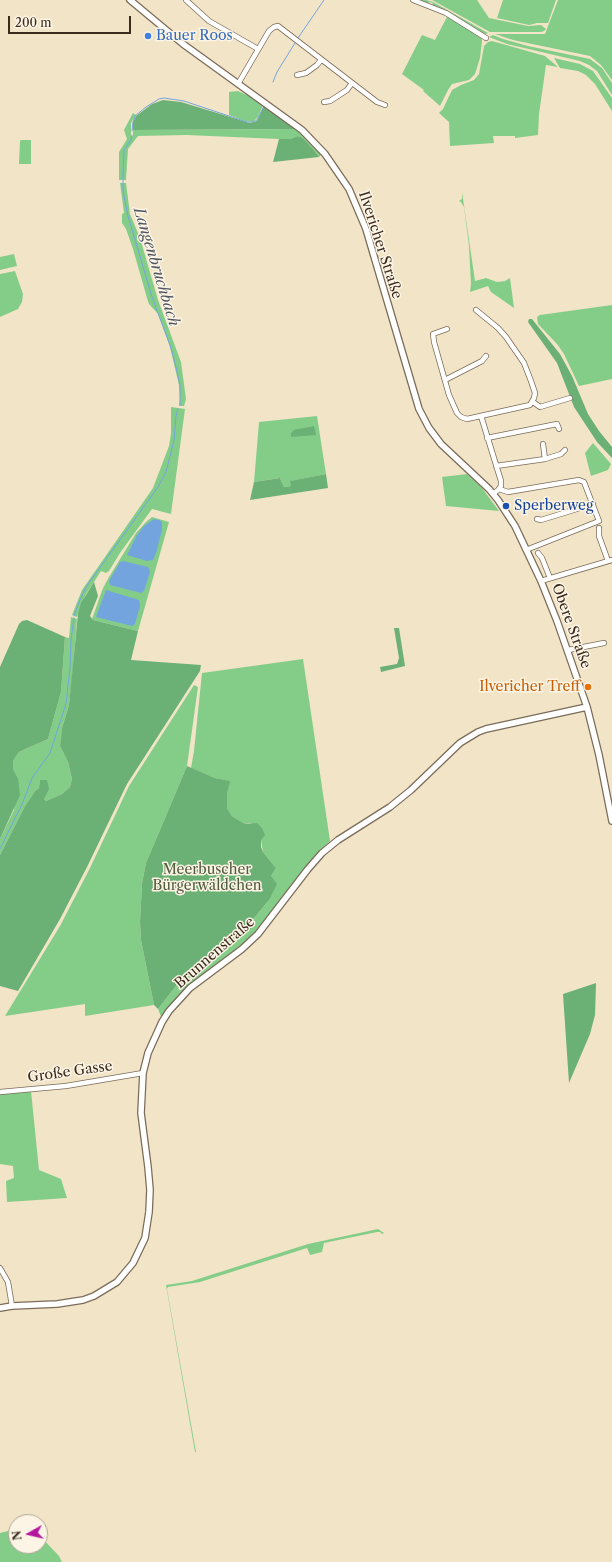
<!DOCTYPE html>
<meta charset="utf-8">
<style>
body{margin:0}
#map{position:relative;width:612px;height:1562px;overflow:hidden;background:#f2e4c7;font-family:"Libre Caslon Text",serif}
canvas{display:block}
.north{position:absolute;left:8px;top:1514px;width:40px;height:40px;box-sizing:border-box;background:#fcf5e5;border:1px solid #afa495;border-radius:50%;rotate:262deg;font-size:11px;font-weight:700;line-height:16px;text-align:center;color:#3b2a1e}
.north::after{content:'';display:block;margin:auto;width:14px;height:18px;background:#b5179e;clip-path:polygon(50% 0,100% 100%,50% 72%,0 100%)}
.scale{position:absolute;left:8px;top:16px;width:123px;height:18px;box-sizing:border-box;border:2px solid #3b2a1e;border-top:0;padding-left:5px;font-size:12px;line-height:14px;white-space:nowrap;color:#3b2a1e;-webkit-text-stroke:3px #fcf5e5;paint-order:stroke}
</style>
<div id="map">
<canvas width="612" height="1562"></canvas>
<div class="north">N</div>
<div class="scale">200 m</div>
</div>
<script>
const g = document.querySelector('canvas').getContext('2d');
g.lineJoin = 'round';
function paint(path, color) { g.fillStyle = color; g.fill(path, 'evenodd'); }
const toPath = rows => new Path2D(rows.map(r => 'M' + r).join(''));
function stroke(path, color, width, dash) { g.strokeStyle = color; g.lineWidth = width; g.lineCap = dash ? 'butt' : 'round'; g.setLineDash(dash || []); g.stroke(path); }
function drawText(font, color, halo, rows, align = 'center') {
  g.font = font + ' "Libre Caslon Text",serif'; g.lineWidth = 3; g.setLineDash([]); g.textBaseline = 'middle'; g.strokeStyle = halo; g.fillStyle = color; for (const [text, x, y, turn = 0] of rows) {
    g.save(); g.translate(x, y); g.rotate((+turn || 0) * Math.PI / 180); g.textAlign = isNaN(turn) ? turn : align; if (halo) g.strokeText(text, 0, 0); g.fillText(text, 0, 0); g.restore();
  }
}
paint(toPath([
 [419,0,426,0,433,2,488,33,485,34,432,5,433,3,429,2,428,4],
 [432,0,477,0,489,18,528,26,541,25,546,29,544,31,541,32,490,32],
 [503,0,556,0,548,23,537,23,529,25,497,18],
 [558,0,612,0,612,80,601,65,590,56,513,40,495,34,545,34],
 [448,15,481,37,482,41,480,58,475,74,469,80,452,84,448,90,440,106,423,91,424,90,402,74,422,35,435,40],
 [493,35,503,39,528,46,590,59,602,68,612,83,612,95,597,71,589,65,580,61,507,44,489,37],
 [492,41,545,56,558,67,546,65,539,114,538,135,515,138,515,136,493,136,494,143,450,146,449,122,439,113,443,109,452,90,461,85,474,80,479,74,484,46,488,42],
 [554,58,580,64,593,71,612,98,612,111,595,84,586,75,578,71,560,68],
 [238,91,249,96,263,105,258,117,253,122,245,121,229,115,229,92],
 [133,113,136,115,131,123,131,136,133,136,133,130,297,129,320,152,321,155,319,157,313,149,303,138,298,136,290,139,279,139,187,135,138,136,128,149,126,180,119,180,119,152,127,139,124,130],
 [21,140,31,140,31,164,19,164,20,141],
 [120,183,126,183,130,214,140,238,158,300,181,362,186,399,184,406,179,406,180,398,179,385,170,347,158,314,149,304,147,298,133,249,126,229,122,223,122,214,124,213],
 [462,192,475,281,486,278,497,282,505,281,510,278,514,308,491,292,488,286,470,292,471,284,469,246,464,207,461,202,459,201,462,199],
 [14,254,17,266,0,270,0,257],
 [15,271,23,294,22,302,18,309,0,317,0,274],
 [612,305,612,379,579,386,564,354,557,344,538,324,537,317,540,315],
 [171,407,185,409,171,514,152,509,120,553,109,571,106,573,101,571,94,582,86,594,77,617,72,615,82,590,153,488,169,446,171,433],
 [317,416,326,474,291,481,291,486,284,487,280,478,254,482,259,422],
 [593,443,611,464,608,470,591,476,585,453],
 [467,474,482,488,499,511,446,506,442,477],
 [152,517,169,522,138,631,93,620,92,619,103,588,109,577,136,533,146,522],
 [71,617,77,619,72,680,69,705,62,728,63,732,60,746,68,762,72,779,70,787,62,794,46,801,44,799,47,780,40,780,39,788,35,791,25,806,0,855,0,839,14,810,18,778,13,769,13,761,19,752,48,739,61,692,65,637,69,638],
 [303,659,330,841,316,854,258,931,237,950,188,986,162,1019,158,1009,186,973,237,934,255,917,269,900,271,876,276,868,263,852,261,840,251,823,245,824,232,816,227,808,227,794,229,781,215,778,191,768,194,751,202,673],
 [194,685,198,687,187,766,146,863,142,883,140,922,141,940,154,1005,85,1016,85,1004,5,1016,60,926,90,868,129,786],
 [31,1091,39,1170,61,1179,67,1198,7,1202,6,1181,14,1178,13,1166,0,1164,0,1094],
 [378,1229,384,1233,382,1234,380,1232,377,1232,324,1243,322,1252,310,1255,307,1248,200,1282,168,1287,167,1289,196,1452,195,1452,166,1285,192,1281,308,1244],
 [16,1529,16,1546,40,1546,40,1536,59,1556,62,1562,0,1562,0,1533]
]), '#84cd89');
paint(toPath([
 [163,100,181,102,250,123,257,121,264,105,297,129,133,130,133,122,136,116,152,104],
 [298,136,303,138,313,149,319,157,273,162,279,139,290,139],
 [529,319,532,319,560,354,572,376,588,414,599,431,612,447,612,458,597,442,574,407,557,363,528,322],
 [314,426,316,435,291,437,291,433,294,430],
 [326,474,328,488,250,500,254,482,280,478,284,487,291,486,290,481],
 [94,582,98,596,90,616,93,620,138,631,131,660,201,665,200,671,127,784,87,867,60,919,18,991,0,986,0,855,25,806,35,791,39,788,40,780,47,780,49,789,44,799,46,801,62,794,70,787,72,779,68,762,60,746,62,732,62,728,69,705,78,614,81,603],
 [27,620,65,637,61,692,48,739,19,752,13,761,13,769,18,778,20,795,0,839,0,667,19,624,22,621],
 [394,628,399,628,405,666,381,672,380,667,397,664,399,658],
 [187,766,215,778,230,781,227,794,227,808,232,816,245,824,257,823,262,828,265,835,261,840,261,847,263,852,276,868,271,876,277,884,269,900,255,917,237,934,186,973,158,1009,154,1005,141,940,140,922,142,883,146,863],
 [596,983,595,1015,590,1034,569,1083,563,994]
]), '#6bb075');
paint(toPath([
 [154,519,159,520,162,522,162,530,156,553,153,560,147,561,127,555,137,535,144,526],
 [123,561,148,567,149,569,150,572,144,591,141,593,110,585,109,581,120,562],
 [106,590,139,600,140,606,135,624,132,626,96,617]
]), '#74a4de');
stroke(toPath([
 [298,38,324,0],
 [273,82,277,72,295,43],
 [132,131,133,122,135,116,146,107,159,99,164,98,184,101,247,122,253,122,257,120,263,108],
 [132,135,131,140,124,150,123,175,123,191,128,216,152,297,170,345,175,363,180,385,180,405],
 [74,616,79,602,86,587,158,487,166,472,174,440,176,416,178,409],
 [0,849,23,802,32,778,50,753,66,704,70,668,71,640,74,618]
]), '#74a4de', 1);
const minor = toPath([
 [186,0,209,21,258,49],
 [413,0,446,13,486,38],
 [297,75,306,73,317,65,321,60],
 [238,84,269,31,274,27,278,26,377,102,385,105],
 [324,102,330,101,347,90,352,83],
 [447,329,433,334,434,342,449,395,457,413,461,417,467,419,530,405,534,398,535,393,531,381,524,363,506,337,498,328,476,310],
 [445,380,482,361,486,356],
 [533,402,540,407,570,398],
 [481,416,501,481,501,486,498,490,493,494],
 [487,438,557,424,559,429],
 [545,459,561,454,565,450],
 [496,466,545,459,543,444],
 [499,489,508,492,579,480,584,482,599,521,526,550],
 [537,519,541,520,593,504],
 [599,528,599,536,608,561],
 [538,553,542,558,550,578],
 [541,581,612,560],
 [568,650,604,643],
 [0,1092,66,1086,143,1073],
 [0,1268,8,1282,12,1306]
]);
const tertiary = toPath([
 [130,0,183,44,302,130,325,154,349,189,366,229,419,409,429,428,441,444,489,489,498,500,515,526,541,581,557,621,587,707,599,755,612,821],
 [0,1308,12,1306,57,1304,83,1300,94,1296,117,1282,133,1263,145,1238,149,1212,150,1190,148,1167,141,1113,143,1073,148,1053,162,1022,169,1011,190,988,242,949,258,934,308,869,322,853,338,840,390,807,411,790,460,743,478,732,486,729,587,707]
]);
stroke(minor, '#7b6b59', 6);
stroke(tertiary, '#7b6b59', 8);
stroke(minor, '#fff', 4.5);
stroke(tertiary, '#fff', 5.5);
for (const [x, y, r, color] of [
 [148,36,4,"#3f7fe0"],
 [506,506,4,"#1a4fb4"],
 [588,687,4,"#e8710a"]
]) { const dot = new Path2D(); dot.arc(x, y, r, 0, 2 * Math.PI); g.fillStyle = color; g.fill(dot); stroke(dot, '#fcf5e5', 1.5); }
drawText('14px', '#366cbe', '#fcf5e5', [
 ["Bauer Roos",156,36]
], 'left');
drawText('14px', '#3b2a1e', '#fcf5e5', [
 ["Ilvericher Straße",380,245,72],
 ["Obere Straße",571,626,70],
 ["Brunnenstraße",215,953,-41],
 ["Große Gasse",70,1072,-8]
]);
drawText('14px', '#164399', '#fcf5e5', [
 ["Sperberweg",514,506]
], 'left');
drawText('14px', '#c56008', '#fcf5e5', [
 ["Ilvericher Treff",580,687]
], 'right');
drawText('14px', '#515b3e', '#fcf5e5', [
 ["Meerbuscher",207,870],
 ["Bürgerwäldchen",207,886]
]);
drawText('italic 15px', '#4f5561', '#fcf5e5', [
 ["Langenbruchbach",156,267,73]
]);
</script>
